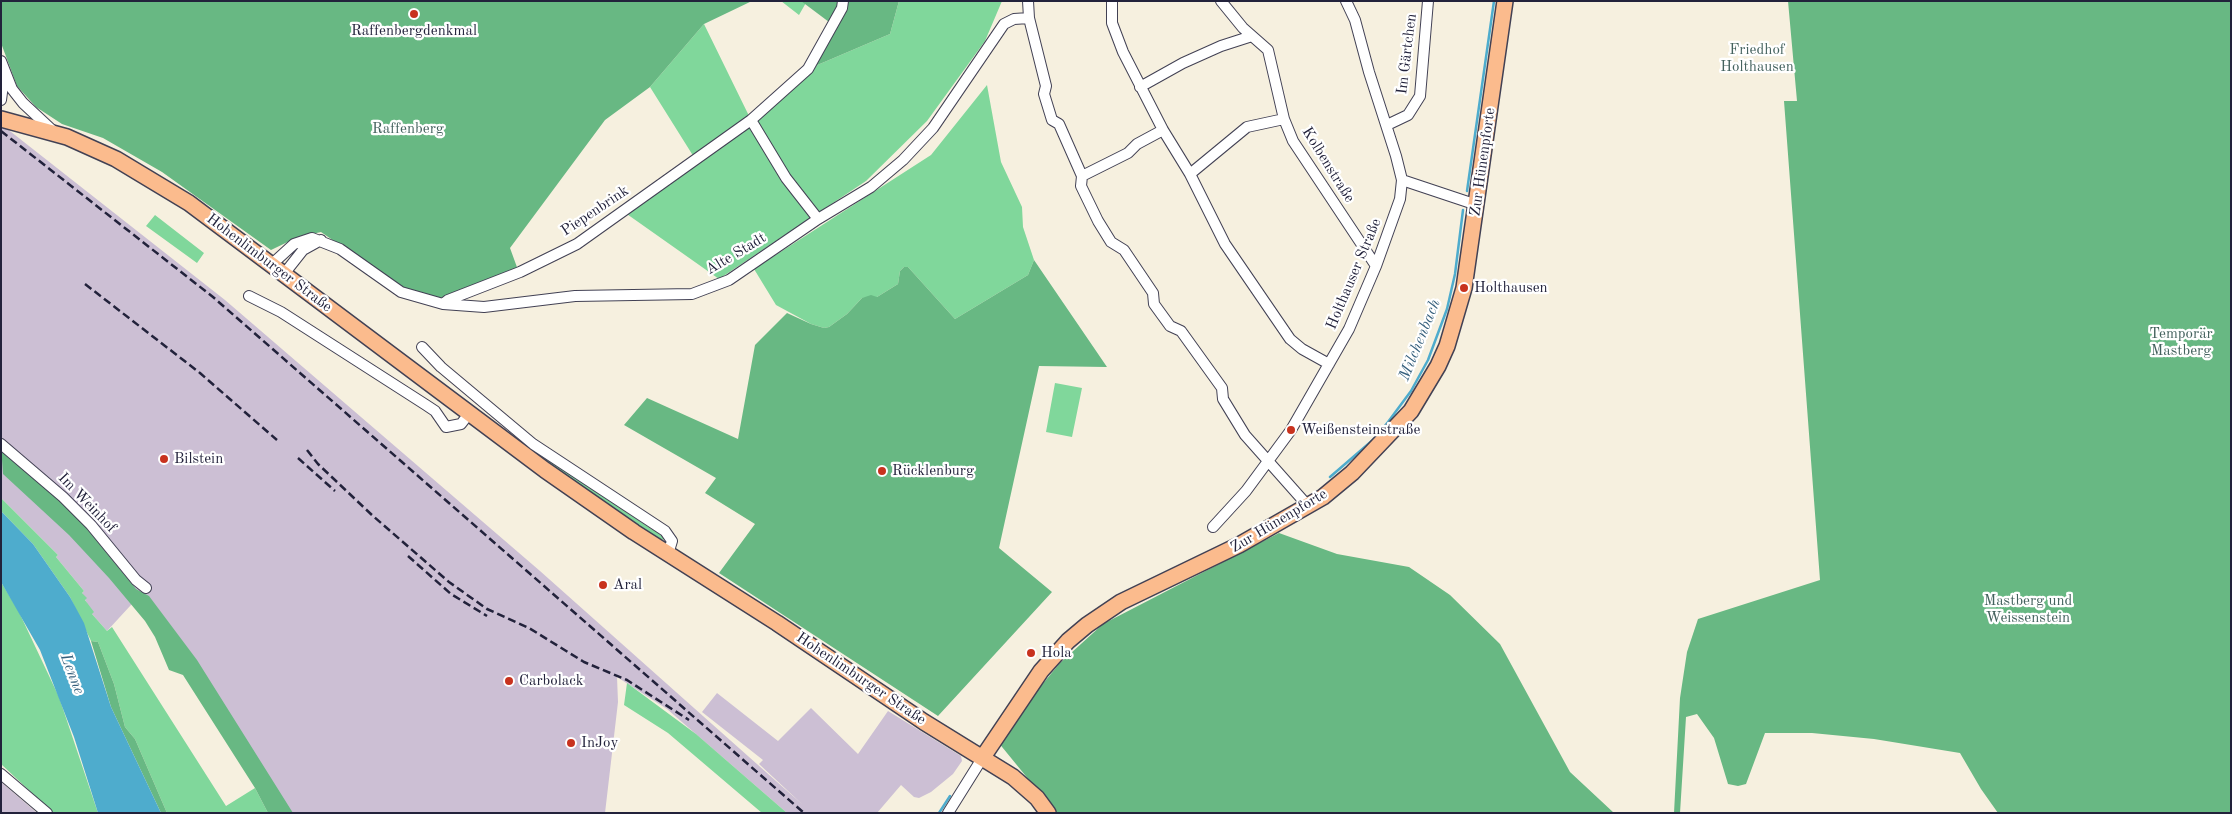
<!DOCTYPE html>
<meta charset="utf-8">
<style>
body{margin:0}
#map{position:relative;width:2232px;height:814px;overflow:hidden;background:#f6f0df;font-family:"Old Standard TT",serif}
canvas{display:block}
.frame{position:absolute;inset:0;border:2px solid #22223b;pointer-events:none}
</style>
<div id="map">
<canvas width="2232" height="814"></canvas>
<div class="frame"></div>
</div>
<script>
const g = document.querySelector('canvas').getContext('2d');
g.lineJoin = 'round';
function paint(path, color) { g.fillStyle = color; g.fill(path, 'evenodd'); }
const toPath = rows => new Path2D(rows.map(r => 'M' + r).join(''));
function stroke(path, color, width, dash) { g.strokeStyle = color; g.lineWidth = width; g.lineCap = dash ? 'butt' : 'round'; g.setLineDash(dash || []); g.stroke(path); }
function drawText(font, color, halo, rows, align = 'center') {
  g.font = font + ' "Old Standard TT",serif'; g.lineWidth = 4.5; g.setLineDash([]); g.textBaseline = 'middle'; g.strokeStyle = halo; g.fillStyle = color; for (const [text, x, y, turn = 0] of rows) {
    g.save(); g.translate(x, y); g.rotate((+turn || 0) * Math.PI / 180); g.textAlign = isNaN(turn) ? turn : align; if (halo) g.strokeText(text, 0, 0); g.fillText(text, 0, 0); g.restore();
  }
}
paint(toPath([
 [1,124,225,300,540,571,803,805,759,764,763,760,702,712,717,693,778,741,811,708,858,754,888,711,961,756,962,761,953,774,931,792,919,798,914,797,901,785,877,813,787,813,667,709,617,677,618,702,605,813,285,813,142,593,107,631,92,614,82,593,84,591,56,557,58,555,1,498],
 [1,782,37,813,1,813]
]), '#ccbfd4');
paint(toPath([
 [781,1,807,1,799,15],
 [899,1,1002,1,985,41,927,121,866,181,719,279,624,212,697,162,650,87,704,24,751,120,808,69,890,34],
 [987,85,1001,162,1022,207,1023,227,1034,260,1028,275,955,319,908,267,904,267,900,271,898,284,877,297,862,298,847,314,829,327,824,328,811,324,776,305,754,269,931,155],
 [155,215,204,253,197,263,146,226],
 [1055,383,1082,388,1072,437,1046,432],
 [522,439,545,458,653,530,658,531,665,536,665,539,661,540,632,522,519,443],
 [1,498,58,555,56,557,84,591,82,593,87,598,85,600,94,612,92,614,107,631,112,627,226,806,255,788,268,813,167,813,135,739,125,727,114,684,98,642,91,641,70,597,33,544,1,511],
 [1,582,18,610,59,697,98,813,53,813,1,764],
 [627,683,696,734,787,813,762,813,668,733,624,705]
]), '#80d79b');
paint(toPath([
 [1,1,752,1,704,24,650,87,605,120,510,248,518,270,449,297,439,298,412,291,393,282,321,232,298,237,271,250,162,172,103,138,62,124,36,107,17,86,1,43],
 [801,1,899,1,890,34,808,69,833,25],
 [1788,1,2231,1,2231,813,1998,813,1981,789,1960,753,1874,739,1812,733,1765,733,1746,784,1738,786,1728,784,1714,738,1697,714,1686,717,1680,813,1674,813,1680,698,1687,652,1698,619,1820,580,1784,101,1797,101],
 [1034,260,1107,367,1039,366,999,548,1052,592,938,716,719,573,755,524,705,493,716,478,624,425,647,398,738,439,755,345,787,313,811,324,824,328,829,327,847,314,862,298,871,295,877,297,898,284,900,271,904,267,908,267,955,319,1028,275],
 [1,445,79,519,136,589,149,596,197,660,293,813,268,813,255,788,183,675,169,670,155,637,145,621,109,578,69,535,3,474],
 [1279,533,1337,554,1409,567,1450,595,1500,644,1570,772,1614,813,1056,813,998,742,1006,728,1060,663,1103,624],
 [91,641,98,642,114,684,125,727,135,739,167,813,161,813,111,707]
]), '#68b883');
paint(toPath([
 [1,511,33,544,70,597,84,623,111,707,161,813,98,813,74,737,40,650,1,582]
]), '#4eaccd');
stroke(toPath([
 [1467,191,1494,1],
 [1330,477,1374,439,1388,422,1411,391,1428,360,1447,309,1455,274,1463,210],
 [939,813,950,796]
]), '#4eaccd', 2.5);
const street = toPath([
 [1028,1,1029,18,1046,86,1044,94,1052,120,1059,124,1082,176,1081,186,1098,221,1111,242,1124,250,1153,293,1154,304,1170,326,1181,331,1222,388,1223,399,1245,435,1308,506],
 [1112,1,1112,23,1123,52,1163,130,1190,174,1247,127,1284,119],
 [1221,1,1243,28,1268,50,1284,119,1293,141,1376,266],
 [1,61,12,89,23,103,53,131],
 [1140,87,1183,63,1221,46,1252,36],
 [1,100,4,77],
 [1387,125,1408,115,1420,96,1428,1],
 [1190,174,1225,244,1290,339,1302,349,1329,364],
 [1082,176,1128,153,1137,144,1163,130],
 [1402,180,1477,205],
 [818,219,786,178,751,120,808,69,842,8,843,1],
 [271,265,294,244,312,238,340,249,401,292,443,304,484,307,575,296,692,294,729,280,818,219,871,187,903,160,933,128,1004,24,1014,19,1029,18],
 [284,274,303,250,321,240],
 [249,296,281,312,426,405,435,411,446,427,461,424,468,415],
 [443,304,448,300,520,272,577,244,751,120],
 [422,347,441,367,533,444,665,531,672,541,668,554],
 [1,444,63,497,91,525,136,580,146,588],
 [1213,527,1246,491,1291,430,1349,329,1376,266,1400,199,1402,180,1396,156,1369,72,1355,20,1346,1],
 [1,774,47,813],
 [948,813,983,757]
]);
const primary = toPath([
 [1,119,67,137,116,159,189,203,545,470,634,532,777,623,924,722,1013,777,1037,798,1048,813],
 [983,757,1041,671,1068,641,1087,625,1121,602,1239,545,1323,497,1352,473,1411,411,1438,366,1447,346,1464,288,1505,1]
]);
stroke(street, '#424154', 12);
stroke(primary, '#424154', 18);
stroke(street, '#fff', 10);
stroke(primary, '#fbbb8d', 15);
stroke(toPath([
 [1,131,213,297,804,813],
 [85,284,200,373,277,440],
 [307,450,318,464,373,516,449,582,487,609,529,628,584,662,627,680,689,720],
 [298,458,335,491],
 [408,556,451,594,487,616]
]), '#22223b', 2.5, [8, 4]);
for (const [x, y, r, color] of [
 [414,14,5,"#c8321e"],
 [1464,288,5,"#c8321e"],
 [1291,430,5,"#c8321e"],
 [164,459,5,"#c8321e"],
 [882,471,5,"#c8321e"],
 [603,585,5,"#c8321e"],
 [1031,653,5,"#c8321e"],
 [509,681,5,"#c8321e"],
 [571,743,5,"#c8321e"]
]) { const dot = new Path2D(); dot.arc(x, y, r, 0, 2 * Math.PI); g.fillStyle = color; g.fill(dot); stroke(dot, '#fff', 2); }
drawText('15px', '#22223b', '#fff', [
 ["Raffenbergdenkmal",414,31,"center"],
 ["Holthausen",1474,288],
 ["Weißensteinstraße",1301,430],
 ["Bilstein",174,459],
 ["Rücklenburg",892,471],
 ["Aral",613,585],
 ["Hola",1041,653],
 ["Carbolack",519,681],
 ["InJoy",581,743]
], 'left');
drawText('15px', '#43615d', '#fff', [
 ["Friedhof",1757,50],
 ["Holthausen",1757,67],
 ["Raffenberg",408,129],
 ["Temporär",2181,334],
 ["Mastberg",2181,351],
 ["Mastberg und",2028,601],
 ["Weissenstein",2028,618]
]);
drawText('15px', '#22223b', '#fff', [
 ["Im Gärtchen",1407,54,-83],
 ["Zur Hünenpforte",1483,162,-82],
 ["Kolbenstraße",1328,165,58],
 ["Piepenbrink",595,211,-34],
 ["Alte Stadt",736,254,-31],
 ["Hohenlimburger Straße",269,263,37],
 ["Holthauser Straße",1354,274,-67],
 ["Im Weinhof",87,503,46],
 ["Zur Hünenpforte",1279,521,-31],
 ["Hohenlimburger Straße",861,679,34]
]);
drawText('italic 16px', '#36607d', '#fff', [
 ["Milchenbach",1420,340,-68],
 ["Lenne",72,674,69]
]);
</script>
